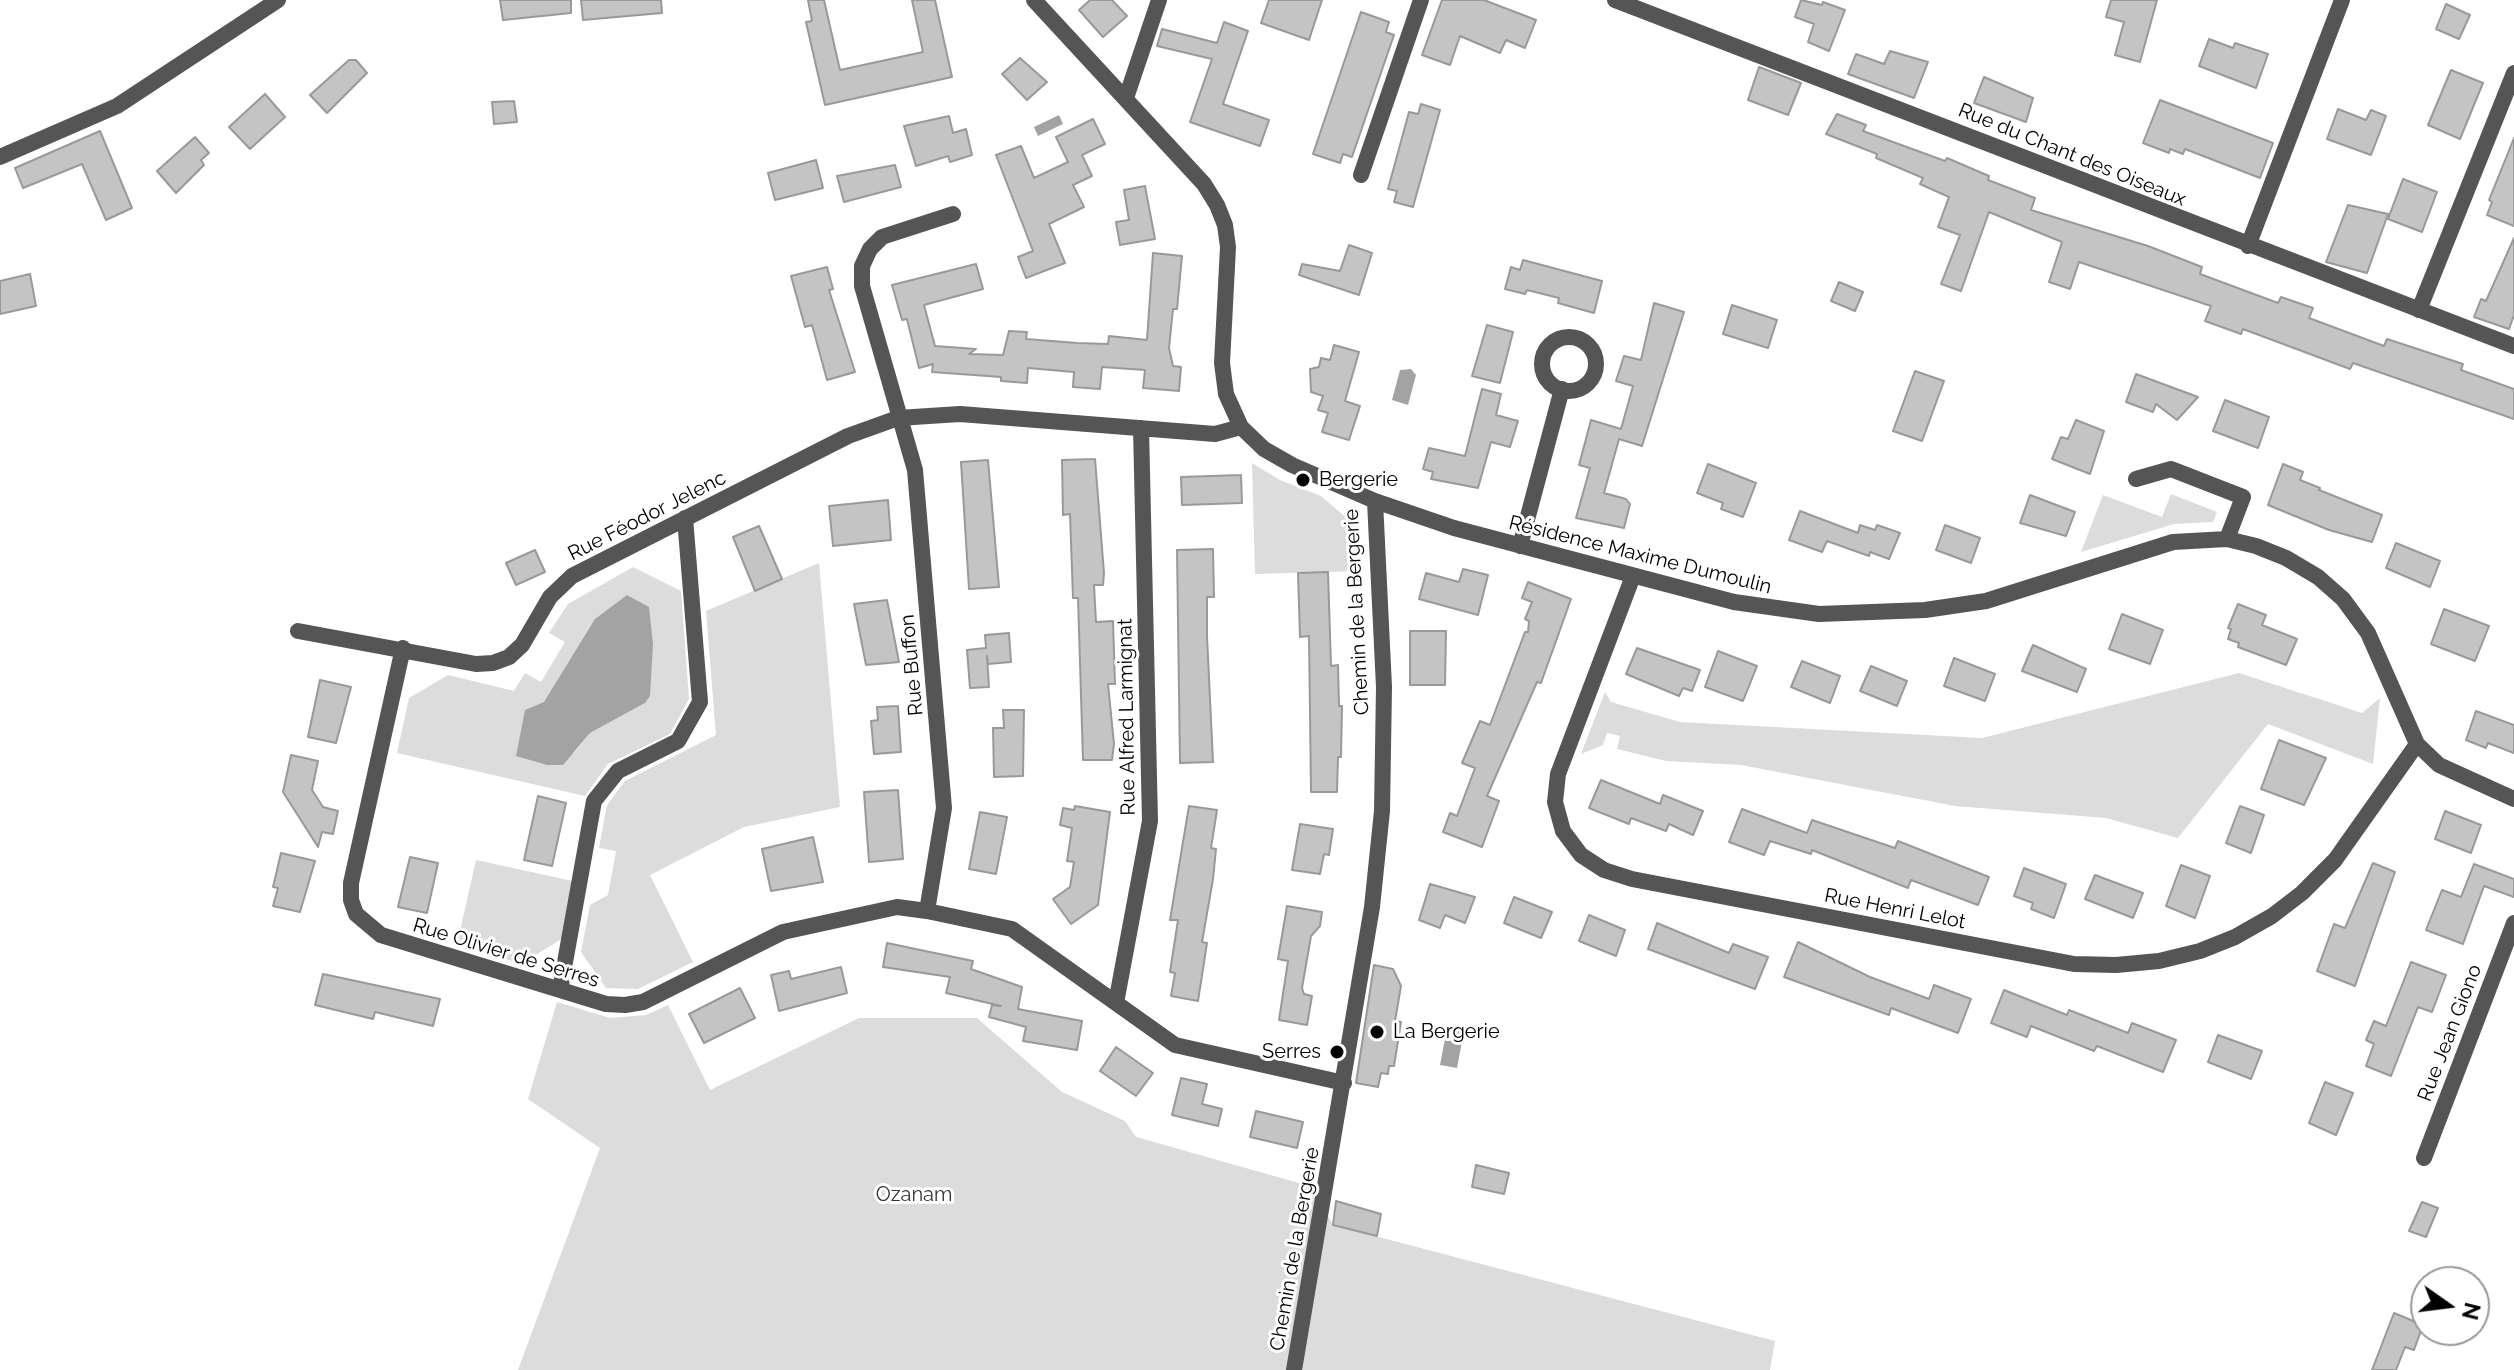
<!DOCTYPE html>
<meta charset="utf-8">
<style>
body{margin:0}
#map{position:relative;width:2514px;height:1370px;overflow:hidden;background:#fff;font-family:Raleway,sans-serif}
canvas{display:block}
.north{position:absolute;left:2410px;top:1266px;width:80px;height:80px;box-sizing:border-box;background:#fff;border:2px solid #999;border-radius:50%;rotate:104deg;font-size:22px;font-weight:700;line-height:32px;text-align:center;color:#000}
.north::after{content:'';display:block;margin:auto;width:28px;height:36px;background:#000;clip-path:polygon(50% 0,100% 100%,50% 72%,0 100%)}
</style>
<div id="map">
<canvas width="2514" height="1370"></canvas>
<div class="north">N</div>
</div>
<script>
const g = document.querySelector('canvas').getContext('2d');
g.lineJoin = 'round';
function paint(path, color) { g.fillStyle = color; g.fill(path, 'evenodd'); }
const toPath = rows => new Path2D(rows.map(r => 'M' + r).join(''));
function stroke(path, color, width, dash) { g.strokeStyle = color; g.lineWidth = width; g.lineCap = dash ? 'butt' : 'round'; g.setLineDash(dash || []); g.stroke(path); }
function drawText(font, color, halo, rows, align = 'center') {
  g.font = font + ' Raleway,sans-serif'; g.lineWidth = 6; g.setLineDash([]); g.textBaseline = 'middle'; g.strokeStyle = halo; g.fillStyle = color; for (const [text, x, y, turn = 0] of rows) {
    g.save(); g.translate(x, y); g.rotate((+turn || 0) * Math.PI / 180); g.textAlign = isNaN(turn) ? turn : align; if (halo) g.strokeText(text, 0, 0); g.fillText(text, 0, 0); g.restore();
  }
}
paint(toPath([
 [1252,463,1280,480,1321,496,1349,520,1359,571,1255,574],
 [2171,494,2217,512,2213,522,2174,524,2081,552,2103,495,2162,517],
 [819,563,840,807,744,827,650,875,693,962,638,989,606,988,581,952,590,905,608,895,616,851,599,848,607,805,625,781,716,735,706,611],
 [633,567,681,591,689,699,670,734,608,764,585,796,397,753,409,698,448,675,514,691,525,673,541,682,565,642,549,633,568,604],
 [564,673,645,703,590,733,574,753,525,710,544,703],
 [2239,673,2362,713,2380,698,2373,764,2268,724,2178,838,2106,818,1955,806,1741,765,1666,761,1617,749,1620,736,1607,733,1603,745,1581,754,1605,692,1611,702,1680,722,1982,738],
 [476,860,573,881,563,938,521,964,457,944],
 [557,1002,610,1018,646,1015,668,1005,710,1090,859,1018,977,1018,1062,1092,1125,1121,1136,1137,1313,1187,1333,1225,1775,1341,1770,1370,518,1370,600,1148,528,1099]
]), '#dcdcdc');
paint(toPath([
 [1059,115,1063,124,1038,136,1034,127],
 [1411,369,1416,375,1408,405,1392,400,1400,370],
 [627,595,649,607,653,644,650,696,645,703,590,733,563,765,547,765,516,756,525,710,544,702,595,619],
 [1447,1028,1464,1031,1457,1068,1440,1065]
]), '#a3a3a3');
const building = toPath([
 [500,0,571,0,571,13,503,20,500,0],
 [581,0,661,0,662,13,583,20,581,0],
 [808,0,824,0,840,70,923,52,912,0,935,0,952,77,825,105,806,22,812,21,808,0],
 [1090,0,1112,0,1127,16,1103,37,1079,10,1090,0],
 [1269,0,1322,0,1309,40,1261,23,1269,0],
 [1442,0,1484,0,1536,20,1525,48,1506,40,1500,53,1460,36,1450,65,1422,55,1442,0],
 [1801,0,1822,5,1823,2,1845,10,1829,51,1808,42,1814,24,1795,17,1801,0],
 [2111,0,2157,0,2140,62,2115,55,2124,22,2106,17,2111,0],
 [2446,4,2470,15,2459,39,2436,29,2446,4],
 [1361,12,1389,22,1386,32,1394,35,1352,157,1343,154,1340,163,1313,154,1361,12],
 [1224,22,1248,31,1223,104,1269,120,1260,146,1190,122,1212,59,1157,46,1162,29,1217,43,1224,22],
 [2209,39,2233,48,2235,43,2268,54,2256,88,2199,66,2209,39],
 [1890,51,1928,62,1914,98,1848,74,1856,54,1884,64,1890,51],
 [1020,58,1047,82,1027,100,1002,74,1020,58],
 [349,60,356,60,367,73,327,113,310,95,349,60],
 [1759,67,1801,83,1788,115,1748,100,1759,67],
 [2451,70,2483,83,2460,139,2428,125,2451,70],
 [1984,77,2033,98,2026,122,1974,103,1984,77],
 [265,94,285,117,250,149,229,127,265,94],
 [2160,100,2273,143,2260,178,2185,149,2183,154,2170,149,2169,153,2143,143,2160,100],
 [514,101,517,122,494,124,492,102,514,101],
 [1421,104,1440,110,1413,207,1394,202,1397,191,1388,189,1409,112,1418,114,1421,104],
 [2338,109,2366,120,2371,110,2386,116,2371,155,2327,139,2338,109],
 [1837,114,1866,125,1863,131,1945,161,1947,158,1989,176,1988,180,2035,198,2031,210,2148,246,2202,267,2200,274,2278,303,2281,297,2313,308,2309,318,2384,346,2387,339,2463,364,2461,370,2514,389,2514,419,2353,363,2350,369,2243,329,2241,334,2205,321,2211,306,2079,262,2070,289,2049,282,2062,242,1989,212,1961,291,1941,284,1960,235,1938,227,1949,197,1920,184,1923,178,1876,158,1877,154,1826,134,1837,114],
 [949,116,953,133,966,129,972,155,950,162,948,156,916,166,904,126,949,116],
 [1093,119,1105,144,1082,155,1092,176,1073,185,1084,207,1049,224,1065,263,1026,278,1018,257,1033,251,996,155,1021,146,1034,178,1068,162,1056,137,1093,119],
 [100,131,132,208,106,220,82,164,23,188,15,168,100,131],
 [195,137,209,153,201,160,204,165,176,193,157,171,195,137],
 [2514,138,2514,226,2487,215,2492,202,2489,200,2514,138],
 [816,160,823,188,775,200,768,173,816,160],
 [895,165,901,187,844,202,837,176,895,165],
 [2403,179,2437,192,2422,232,2388,219,2403,179],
 [1145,186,1155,239,1120,245,1116,222,1129,220,1124,190,1145,186],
 [2348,205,2388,214,2367,273,2326,262,2348,205],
 [2514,238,2514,315,2509,329,2474,317,2481,299,2486,301,2514,238],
 [1349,245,1372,253,1359,295,1299,275,1302,264,1340,271,1349,245],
 [1153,253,1182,256,1177,309,1173,309,1169,348,1173,366,1181,367,1179,391,1143,388,1145,370,1102,367,1100,389,1073,387,1074,372,1028,368,1027,383,1001,381,1001,377,932,372,933,364,919,368,907,319,902,320,892,285,976,264,983,289,924,305,935,346,976,349,969,354,1003,355,1009,331,1027,332,1026,339,1077,343,1108,344,1109,336,1147,340,1153,253],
 [1523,260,1602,281,1594,313,1558,303,1559,298,1527,290,1525,294,1505,289,1511,267,1520,270,1523,260],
 [827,267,833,289,829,290,855,372,827,380,812,325,805,327,791,276,827,267],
 [30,274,36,306,0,314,0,281,30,274],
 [1839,282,1863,292,1855,311,1831,301,1839,282],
 [1654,303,1684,312,1642,446,1619,439,1604,493,1626,499,1630,504,1624,528,1576,518,1590,468,1579,465,1591,420,1621,429,1633,386,1616,381,1624,356,1641,360,1654,303],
 [1732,305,1777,320,1768,348,1723,334,1732,305],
 [1487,325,1513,332,1500,383,1472,376,1487,325],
 [1334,345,1359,352,1345,401,1360,406,1349,440,1322,432,1328,413,1318,410,1323,396,1311,392,1310,369,1319,367,1321,358,1330,360,1334,345],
 [1915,371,1944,381,1922,441,1893,431,1915,371],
 [2136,374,2198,397,2177,420,2156,404,2153,412,2126,402,2136,374],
 [1482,389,1501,394,1496,415,1518,421,1510,447,1491,442,1478,488,1431,479,1433,472,1423,469,1429,448,1465,456,1482,389],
 [2225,400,2269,417,2258,448,2213,431,2225,400],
 [2076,420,2104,431,2090,474,2052,459,2061,437,2068,439,2076,420],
 [1095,459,1104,573,1103,585,1094,585,1096,622,1113,621,1115,684,1108,684,1114,744,1112,760,1083,760,1078,598,1073,598,1070,514,1063,515,1062,460,1095,459],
 [988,460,999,587,969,589,961,462,988,460],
 [1708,464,1756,483,1743,517,1721,509,1723,503,1697,493,1708,464],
 [2283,464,2303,472,2300,480,2320,488,2319,490,2382,515,2372,542,2329,530,2268,505,2283,464],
 [1241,475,1242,503,1182,505,1181,477,1241,475],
 [2030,495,2075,512,2066,536,2020,523,2030,495],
 [888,500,891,540,833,546,829,506,888,500],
 [1800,511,1858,533,1860,525,1875,530,1877,525,1900,533,1889,559,1870,552,1869,556,1827,541,1822,552,1789,540,1800,511],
 [1945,525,1980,538,1971,563,1936,550,1945,525],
 [759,526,782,579,755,591,733,537,759,526],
 [2396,543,2440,561,2430,587,2386,568,2396,543],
 [1213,549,1214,597,1207,597,1207,636,1213,762,1180,763,1177,550,1213,549],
 [535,550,545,572,516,585,506,563,535,550],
 [1463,569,1488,575,1478,615,1419,599,1426,573,1459,582,1463,569],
 [1328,572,1331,666,1338,665,1339,706,1342,706,1341,757,1338,757,1337,792,1311,792,1309,636,1300,637,1298,573,1328,572],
 [1528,582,1571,599,1541,683,1537,682,1487,796,1499,801,1482,847,1443,832,1450,813,1457,816,1475,768,1462,763,1480,721,1490,725,1525,632,1528,632,1529,621,1525,619,1532,602,1522,598,1528,582],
 [887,600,899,662,866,665,854,604,887,600],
 [2238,604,2266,615,2262,625,2297,639,2286,665,2238,647,2239,643,2228,639,2231,629,2228,628,2238,604],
 [2444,609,2489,626,2475,661,2431,644,2444,609],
 [2122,614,2163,630,2150,664,2109,649,2122,614],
 [1410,631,1446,631,1445,685,1410,685,1410,631],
 [1009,633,1011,662,988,664,987,656,989,687,970,688,967,650,986,648,985,635,1009,633],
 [2033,645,2086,669,2077,692,2022,671,2033,645],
 [1637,648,1700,670,1692,691,1683,688,1679,696,1626,674,1637,648],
 [1718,651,1757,666,1743,701,1705,687,1718,651],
 [1954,658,1995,674,1985,701,1944,686,1954,658],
 [1802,661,1840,676,1830,703,1791,687,1802,661],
 [1871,666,1907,681,1897,706,1860,691,1871,666],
 [320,680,351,687,336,743,308,737,320,680],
 [898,706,901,752,874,754,871,721,878,720,877,707,898,706],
 [1003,710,1024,710,1023,776,994,777,993,728,1004,728,1003,710],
 [2476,711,2514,725,2514,753,2488,743,2486,748,2466,740,2476,711],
 [2279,740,2326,758,2304,805,2261,789,2279,740],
 [291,755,318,761,312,790,323,807,338,811,333,834,322,832,318,847,283,792,291,755],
 [1601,780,1660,804,1663,795,1703,811,1693,835,1669,824,1666,831,1631,818,1629,824,1589,808,1601,780],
 [898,790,903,859,869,862,864,792,898,790],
 [538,796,566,803,552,866,524,860,538,796],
 [1075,806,1110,812,1098,905,1071,924,1053,899,1070,887,1074,862,1067,861,1072,828,1060,825,1063,808,1074,810,1075,806],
 [1189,806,1217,810,1211,848,1216,849,1213,879,1202,942,1207,943,1198,1001,1171,996,1175,973,1170,972,1178,920,1170,920,1189,806],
 [2240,806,2264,815,2251,853,2226,843,2240,806],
 [1742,809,1807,833,1812,820,1895,848,1898,841,1989,877,1978,905,1911,880,1908,888,1812,850,1811,854,1770,841,1764,855,1729,842,1742,809],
 [2445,811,2481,825,2471,853,2435,839,2445,811],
 [980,812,1007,817,996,874,969,869,980,812],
 [1300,824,1333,829,1329,855,1324,854,1320,874,1292,870,1300,824],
 [813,837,823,882,771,891,762,849,813,837],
 [281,853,315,861,300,912,273,906,278,888,273,887,281,853],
 [410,857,438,863,427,913,398,907,410,857],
 [2373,863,2395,872,2355,986,2317,971,2334,924,2345,928,2373,863],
 [2474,864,2514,879,2514,897,2484,886,2463,944,2426,930,2442,890,2461,897,2474,864],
 [2181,865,2210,876,2195,918,2166,906,2181,865],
 [2024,868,2066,884,2054,918,2031,909,2033,903,2014,896,2024,868],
 [2095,875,2143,893,2133,918,2085,899,2095,875],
 [1430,884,1475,897,1465,923,1445,915,1440,928,1419,920,1430,884],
 [1514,897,1552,912,1541,938,1504,923,1514,897],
 [1287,906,1322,912,1320,926,1311,936,1302,988,1304,994,1312,996,1307,1025,1279,1020,1288,961,1278,959,1287,906],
 [1589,915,1625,930,1616,956,1579,941,1589,915],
 [1657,923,1729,953,1733,944,1768,957,1755,989,1648,949,1657,923],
 [1798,942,1870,977,1929,999,1934,985,1971,999,1958,1033,1891,1008,1889,1015,1784,977,1798,942],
 [887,943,973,961,971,969,1022,987,1018,1009,1082,1021,1077,1050,1023,1041,1026,1027,989,1017,992,1005,1001,1006,946,993,950,977,883,967,887,943],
 [2411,962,2446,975,2432,1012,2418,1007,2391,1076,2366,1066,2374,1044,2366,1040,2374,1021,2386,1026,2411,962],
 [1374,965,1393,969,1401,986,1395,1021,1401,1022,1394,1066,1389,1066,1388,1074,1381,1073,1378,1087,1356,1083,1374,965],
 [841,967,847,993,779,1011,771,975,789,971,791,979,841,967],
 [323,974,440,999,433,1026,375,1012,373,1019,315,1005,323,974],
 [740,988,755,1018,704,1043,689,1014,740,988],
 [2004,990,2067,1015,2069,1010,2128,1033,2132,1023,2176,1040,2163,1072,2097,1046,2094,1051,2031,1026,2027,1037,1991,1023,2004,990],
 [2218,1035,2262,1051,2251,1079,2208,1062,2218,1035],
 [1116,1047,1153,1073,1136,1096,1100,1071,1116,1047],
 [1181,1078,1207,1084,1202,1104,1222,1109,1218,1126,1172,1115,1181,1078],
 [2325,1082,2353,1093,2336,1135,2309,1123,2325,1082],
 [1256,1111,1303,1122,1297,1148,1250,1137,1256,1111],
 [1476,1165,1509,1173,1504,1194,1472,1187,1476,1165],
 [1336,1201,1381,1214,1377,1236,1333,1225,1336,1201],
 [2422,1202,2438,1208,2426,1237,2409,1231,2422,1202],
 [2394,1313,2423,1325,2414,1350,2405,1347,2396,1370,2372,1370,2394,1313]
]);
paint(building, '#c4c4c4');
stroke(building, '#999', 2);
stroke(toPath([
 [1034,0,1204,184,1217,205,1225,225,1228,247,1222,363,1226,394,1241,427,1264,449,1292,465,1375,501,1384,687,1382,811,1372,907,1294,1370],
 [1615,0,2514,346],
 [1126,98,1159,0],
 [1361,175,1421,0],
 [2248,246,2342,0],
 [2419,310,2514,73],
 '1542 364a27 27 0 1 1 54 0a27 27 0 1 1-54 0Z',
 [2136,479,2171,469,2243,497,2227,539],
 [1375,501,1454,528,1734,602,1819,614,1925,610,1986,601,2173,542,2227,539,2256,546,2286,558,2318,577,2343,599,2368,633,2417,744,2439,765,2514,799],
 [1520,546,1562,389],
 [1633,576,1558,774,1555,802,1563,831,1581,855,1604,870,1632,879,2074,964,2116,965,2159,961,2200,951,2235,937,2272,916,2302,893,2335,860,2417,744],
 [298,631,476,664,493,663,509,657,522,645,550,597,572,576,848,436,898,418,960,414,1215,434,1241,427],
 [403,648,351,883,351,900,356,914,381,935,606,1004,625,1005,643,1002,783,932,897,907,927,911,1012,929,1175,1045,1344,1083],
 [927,911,944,808,915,470,862,286,862,266,870,249,882,237,953,214],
 [560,990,594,801,618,771,678,741,700,702,685,518],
 [1116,1003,1150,821,1141,428],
 [2424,1158,2514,923]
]), '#555', 16);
stroke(toPath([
 [0,157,117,106,278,0]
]), '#555', 16);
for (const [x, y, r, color] of [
 [1303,480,8,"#000"],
 [1377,1032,8,"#000"],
 [1337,1052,8,"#000"]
]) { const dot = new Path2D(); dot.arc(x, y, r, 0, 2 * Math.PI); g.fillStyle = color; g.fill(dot); stroke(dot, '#fff', 3); }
drawText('20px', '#000', '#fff', [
 ["Rue du Chant des Oiseaux",2072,155,22],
 ["Rue Féodor Jelenc",647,516,-27],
 ["Résidence Maxime Dumoulin",1640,555,14],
 ["Chemin de la Bergerie",1357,612,-93],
 ["Rue Buffon",912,665,-95],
 ["Rue Alfred Larmignat",1127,717,-91],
 ["Rue Henri Lelot",1895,909,11],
 ["Rue Olivier de Serres",506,953,17],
 ["Rue Jean Giono",2450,1033,-69],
 ["Chemin de la Bergerie",1295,1249,-80]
]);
drawText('20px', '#000', '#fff', [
 ["Bergerie",1319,480],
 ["La Bergerie",1393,1032],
 ["Serres",1321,1052,"right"]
], 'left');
drawText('20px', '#333', '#fff', [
 ["Ozanam",914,1195]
]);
</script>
